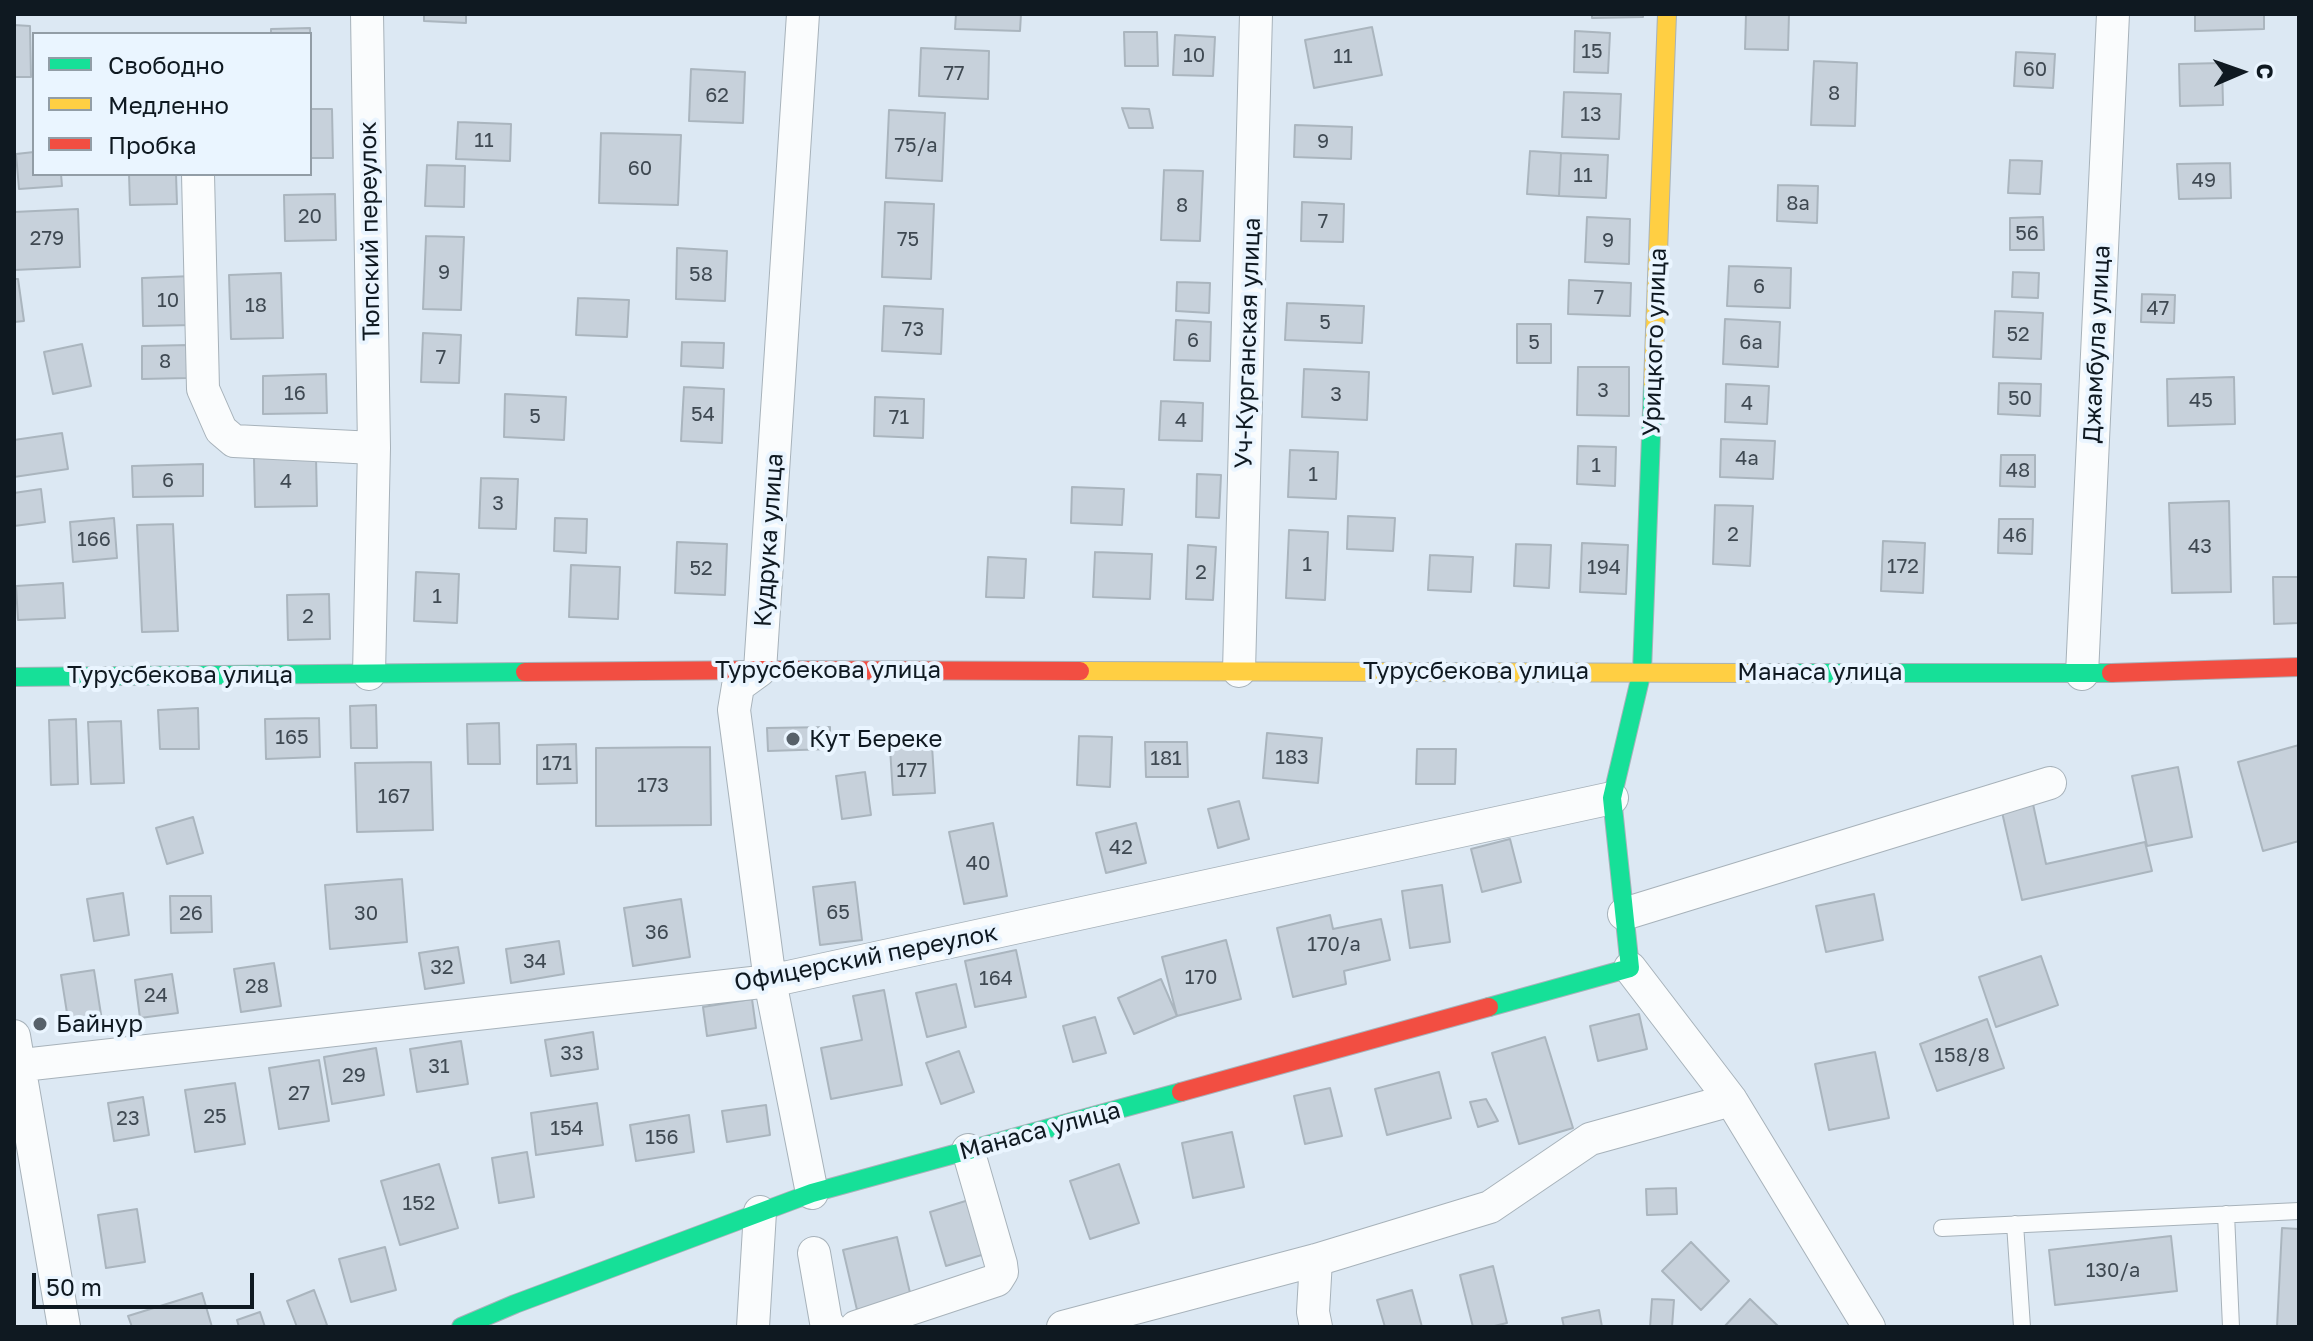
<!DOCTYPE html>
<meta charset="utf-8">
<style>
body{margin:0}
#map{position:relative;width:2313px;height:1341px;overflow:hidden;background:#dce8f3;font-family:"Golos Text",sans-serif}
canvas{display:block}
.frame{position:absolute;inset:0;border:16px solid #0f1921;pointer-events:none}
.legend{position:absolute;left:32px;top:32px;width:280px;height:144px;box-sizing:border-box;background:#eaf5ff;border:2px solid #929da6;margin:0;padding:10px 14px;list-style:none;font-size:24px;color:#0f1921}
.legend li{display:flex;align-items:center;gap:16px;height:40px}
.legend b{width:40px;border:2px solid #929da6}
.north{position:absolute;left:2201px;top:32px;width:80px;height:80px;-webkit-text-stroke:6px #eaf5ff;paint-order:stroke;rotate:88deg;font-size:22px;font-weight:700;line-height:32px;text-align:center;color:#0f1921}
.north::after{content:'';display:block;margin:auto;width:28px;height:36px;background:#0f1921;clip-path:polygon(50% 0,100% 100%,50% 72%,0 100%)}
.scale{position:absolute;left:32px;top:1273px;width:222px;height:36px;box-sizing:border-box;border:4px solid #0f1921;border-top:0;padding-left:10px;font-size:24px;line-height:28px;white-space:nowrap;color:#0f1921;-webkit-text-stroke:6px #eaf5ff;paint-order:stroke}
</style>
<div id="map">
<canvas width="2313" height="1341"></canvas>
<div class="frame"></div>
<ul class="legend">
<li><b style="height:10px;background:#16e098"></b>Свободно</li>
<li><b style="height:10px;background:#ffcf43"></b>Медленно</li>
<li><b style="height:10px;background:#f24e42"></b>Пробка</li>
</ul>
<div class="north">С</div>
<div class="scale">50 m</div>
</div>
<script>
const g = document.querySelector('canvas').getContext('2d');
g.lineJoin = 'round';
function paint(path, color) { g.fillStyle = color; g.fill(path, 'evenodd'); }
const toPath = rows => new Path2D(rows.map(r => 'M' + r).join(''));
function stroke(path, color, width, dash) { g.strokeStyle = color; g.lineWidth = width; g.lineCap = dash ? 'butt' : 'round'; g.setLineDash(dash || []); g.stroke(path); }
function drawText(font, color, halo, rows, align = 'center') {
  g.font = font + ' "Golos Text",sans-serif'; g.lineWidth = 8; g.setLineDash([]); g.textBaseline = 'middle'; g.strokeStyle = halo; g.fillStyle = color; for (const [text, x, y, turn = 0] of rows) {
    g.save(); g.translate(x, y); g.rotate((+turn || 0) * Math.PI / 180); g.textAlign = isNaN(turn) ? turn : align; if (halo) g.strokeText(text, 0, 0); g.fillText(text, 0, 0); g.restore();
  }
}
const building = toPath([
 [424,14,466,14,466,23,424,21,424,14],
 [956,14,1021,14,1020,31,955,29,956,14],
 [1592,14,1643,14,1643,17,1592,18,1592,14],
 [1746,14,1789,14,1788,50,1745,49,1746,14],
 [2195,14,2264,14,2264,29,2195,31,2195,14],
 [14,25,30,26,31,77,14,77,14,25],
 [1372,27,1382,75,1314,88,1305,40,1372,27],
 [310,28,311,72,310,72,310,34,271,34,271,29,310,28],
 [1575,31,1610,33,1608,73,1574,72,1575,31],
 [1124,32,1157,32,1158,66,1125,66,1124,32],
 [1175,35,1215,37,1213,76,1173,75,1175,35],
 [921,48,989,51,988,99,919,96,921,48],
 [2016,52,2055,54,2053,88,2014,86,2016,52],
 [1814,61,1857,63,1855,126,1811,125,1814,61],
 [2222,63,2223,105,2180,106,2179,64,2222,63],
 [691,69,745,72,743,123,689,121,691,69],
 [1564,92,1621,94,1619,139,1562,137,1564,92],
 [1122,108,1149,109,1153,128,1129,128,1122,108],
 [310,109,332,109,333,158,310,158,310,109],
 [889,110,945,113,942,181,886,178,889,110],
 [458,122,511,124,510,161,456,159,458,122],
 [1295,125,1352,127,1351,159,1294,157,1295,125],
 [601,133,681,135,678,205,599,203,601,133],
 [1530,151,1561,153,1559,196,1527,194,1530,151],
 [34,152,34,174,61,174,62,186,19,189,16,154,34,152],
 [1561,153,1608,155,1606,198,1559,196,1561,153],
 [2010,160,2042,161,2040,194,2008,193,2010,160],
 [2230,163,2231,198,2179,199,2177,164,2230,163],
 [427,165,465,166,464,207,425,206,427,165],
 [1164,170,1203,171,1200,241,1161,240,1164,170],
 [129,174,176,174,177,204,130,205,129,174],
 [1778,185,1818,186,1817,223,1777,221,1778,185],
 [335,194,336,240,285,241,284,195,335,194],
 [885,202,934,204,931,279,882,277,885,202],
 [1302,202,1344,204,1343,242,1301,241,1302,202],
 [78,209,80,267,14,270,14,212,78,209],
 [1587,217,1630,219,1629,264,1585,262,1587,217],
 [2043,217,2044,250,2010,250,2010,218,2043,217],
 [426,236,464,237,461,310,423,309,426,236],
 [677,248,727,251,725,301,676,299,677,248],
 [1729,266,1791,268,1790,308,1727,306,1729,266],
 [2013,272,2039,273,2038,298,2012,297,2013,272],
 [281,273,283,338,231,339,229,275,281,273],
 [193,276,194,325,143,326,142,278,193,276],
 [14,279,18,279,24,321,14,322,14,279],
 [1569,280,1631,283,1630,316,1568,314,1569,280],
 [1177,282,1210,283,1209,313,1176,311,1177,282],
 [2142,294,2175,295,2174,323,2141,322,2142,294],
 [578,298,629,300,627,337,576,335,578,298],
 [1287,303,1364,306,1362,343,1285,340,1287,303],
 [884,306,943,309,941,354,882,351,884,306],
 [1995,311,2043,313,2041,359,1993,357,1995,311],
 [1725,319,1780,322,1778,367,1723,364,1725,319],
 [1176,320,1211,322,1210,361,1174,360,1176,320],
 [1517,324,1551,324,1551,363,1517,363,1517,324],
 [423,333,461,335,459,383,421,382,423,333],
 [682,342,724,343,723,368,681,366,682,342],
 [82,344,91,386,53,394,44,352,82,344],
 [189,345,189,378,142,379,142,346,189,345],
 [1578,367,1629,367,1629,416,1577,415,1578,367],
 [1304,369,1369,372,1367,420,1302,417,1304,369],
 [326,374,327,413,263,414,263,376,326,374],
 [2234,377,2235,424,2168,426,2167,379,2234,377],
 [1999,383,2041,384,2040,416,1998,414,1999,383],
 [1726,384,1769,386,1767,424,1725,422,1726,384],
 [684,387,724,389,722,443,681,441,684,387],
 [505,394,566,397,564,440,504,437,505,394],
 [875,397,924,399,923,438,874,436,875,397],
 [1161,401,1203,403,1202,441,1159,440,1161,401],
 [62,433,68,469,14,477,14,440,62,433],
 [1721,439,1775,441,1773,479,1720,477,1721,439],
 [1578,446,1616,447,1615,486,1577,484,1578,446],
 [1290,450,1338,452,1336,499,1288,497,1290,450],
 [2001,455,2035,455,2035,487,2000,486,2001,455],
 [316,456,317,506,255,507,254,458,316,456],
 [203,464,203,496,133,497,132,466,203,464],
 [1197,474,1221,475,1219,518,1196,517,1197,474],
 [481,478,518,479,516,529,479,528,481,478],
 [1072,487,1124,489,1122,525,1071,523,1072,487],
 [41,489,45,522,14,526,14,493,41,489],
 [2229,501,2231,592,2172,593,2169,503,2229,501],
 [1715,505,1753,506,1750,566,1713,564,1715,505],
 [1348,516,1395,518,1393,551,1347,549,1348,516],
 [114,518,117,558,73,562,70,522,114,518],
 [555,518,587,519,586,553,554,551,555,518],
 [1999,519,2033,519,2032,554,1998,553,1999,519],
 [173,524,178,631,142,632,137,525,173,524],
 [1289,530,1328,532,1325,600,1286,598,1289,530],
 [1883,541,1925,543,1923,593,1881,591,1883,541],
 [677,542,727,544,725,595,675,593,677,542],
 [1582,543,1628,545,1626,594,1580,592,1582,543],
 [1516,544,1551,545,1549,588,1514,586,1516,544],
 [1188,545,1216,547,1213,600,1186,599,1188,545],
 [1095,552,1152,554,1150,599,1093,597,1095,552],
 [1430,555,1473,557,1471,592,1428,590,1430,555],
 [988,557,1026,559,1024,598,986,597,988,557],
 [571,565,620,567,618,619,569,617,571,565],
 [416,572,459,574,457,623,414,621,416,572],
 [2273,577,2299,577,2299,623,2274,624,2273,577],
 [63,583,65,618,18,620,16,586,63,583],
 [329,594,330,639,288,640,287,595,329,594],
 [376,705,377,748,351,748,350,706,376,705],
 [198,708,199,749,160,749,158,710,198,708],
 [319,718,320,757,266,759,265,719,319,718],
 [76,719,78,784,51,785,49,720,76,719],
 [121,721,124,783,91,784,88,722,121,721],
 [499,723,500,764,468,764,467,724,499,723],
 [830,727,830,749,768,751,767,728,830,727],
 [1267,733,1322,738,1318,783,1263,778,1267,733],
 [1079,736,1112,737,1110,787,1077,785,1079,736],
 [1145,742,1187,742,1188,777,1146,777,1145,742],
 [576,744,577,783,537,784,537,745,576,744],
 [2299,745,2299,841,2263,851,2238,762,2299,745],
 [932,746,935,793,893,795,890,748,932,746],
 [710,747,711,825,596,826,596,748,710,747],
 [1417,749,1456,749,1455,784,1416,784,1417,749],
 [431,762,433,830,357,832,355,763,431,762],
 [2178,767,2192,837,2147,846,2132,776,2178,767],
 [865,772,871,815,842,819,836,776,865,772],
 [1239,801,1249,839,1218,848,1208,809,1239,801],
 [2033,804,2046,864,2145,842,2152,871,2022,900,2002,812,2033,804],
 [193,817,203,853,167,864,156,828,193,817],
 [993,823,1007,896,964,904,949,832,993,823],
 [1136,823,1146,863,1106,873,1096,833,1136,823],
 [1510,839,1521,882,1482,892,1471,849,1510,839],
 [402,879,407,942,330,949,325,885,402,879],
 [855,882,862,940,820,945,813,887,855,882],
 [1442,885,1450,942,1410,948,1402,891,1442,885],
 [123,893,129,935,94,941,87,899,123,893],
 [1874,894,1883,940,1826,952,1816,906,1874,894],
 [170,896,211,896,212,932,171,933,170,896],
 [681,899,690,957,633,966,624,908,681,899],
 [1330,915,1333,929,1381,919,1390,960,1344,971,1346,984,1293,997,1277,928,1330,915],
 [1226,940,1241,999,1177,1016,1162,957,1226,940],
 [559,941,564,974,511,983,506,949,559,941],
 [458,947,464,983,425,989,419,953,458,947],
 [1016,950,1026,997,975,1007,965,961,1016,950],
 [2041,956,2058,1005,1996,1027,1979,977,2041,956],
 [274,963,281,1006,241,1012,234,969,274,963],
 [94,970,103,1027,70,1032,61,975,94,970],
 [172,974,178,1013,140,1018,135,980,172,974],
 [1161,979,1177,1016,1134,1034,1118,998,1161,979],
 [956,984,966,1027,927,1037,916,993,956,984],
 [884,990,902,1085,831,1099,821,1048,862,1040,853,996,884,990],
 [752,999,756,1028,707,1036,703,1007,752,999],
 [1639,1014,1647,1049,1598,1061,1590,1026,1639,1014],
 [1095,1017,1106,1053,1073,1062,1063,1026,1095,1017],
 [1987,1019,2004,1068,1937,1091,1920,1044,1987,1019],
 [593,1032,598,1069,551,1076,545,1040,593,1032],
 [1545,1037,1573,1128,1519,1144,1492,1053,1545,1037],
 [461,1041,468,1084,417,1092,410,1049,461,1041],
 [376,1048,384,1095,332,1104,324,1057,376,1048],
 [959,1051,974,1092,941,1104,926,1063,959,1051],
 [1875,1052,1889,1118,1829,1130,1815,1064,1875,1052],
 [319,1060,329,1121,279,1129,269,1068,319,1060],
 [1439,1072,1451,1118,1387,1135,1375,1089,1439,1072],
 [235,1083,245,1144,195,1152,185,1090,235,1083],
 [1330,1088,1342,1136,1305,1144,1294,1096,1330,1088],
 [143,1097,149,1135,114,1141,108,1103,143,1097],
 [1486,1099,1498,1121,1478,1127,1470,1102,1486,1099],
 [597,1103,603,1145,536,1155,531,1113,597,1103],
 [766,1105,770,1135,727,1142,722,1111,766,1105],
 [689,1115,694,1152,636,1161,630,1125,689,1115],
 [1232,1132,1244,1187,1193,1198,1182,1143,1232,1132],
 [527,1152,534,1197,499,1203,492,1158,527,1152],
 [439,1164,458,1228,400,1245,381,1181,439,1164],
 [1119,1164,1139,1223,1090,1239,1070,1181,1119,1164],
 [1676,1188,1677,1214,1647,1215,1646,1189,1676,1188],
 [972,1199,988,1253,946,1266,930,1212,972,1199],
 [137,1209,145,1262,106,1268,98,1215,137,1209],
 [2282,1228,2299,1229,2299,1327,2277,1327,2282,1228],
 [2171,1236,2177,1291,2055,1305,2049,1250,2171,1236],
 [897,1237,911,1297,857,1310,843,1250,897,1237],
 [1691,1242,1729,1281,1701,1310,1662,1271,1691,1242],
 [385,1247,396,1290,351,1302,339,1259,385,1247],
 [1493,1266,1507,1323,1490,1327,1473,1327,1460,1275,1493,1266],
 [314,1290,327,1325,322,1327,297,1327,287,1301,314,1290],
 [1412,1290,1422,1327,1385,1327,1377,1300,1412,1290],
 [202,1293,212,1327,132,1327,128,1316,202,1293],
 [1652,1299,1674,1300,1672,1327,1650,1327,1652,1299],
 [1750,1299,1779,1327,1724,1327,1750,1299],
 [1599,1310,1602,1327,1564,1327,1562,1318,1599,1310],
 [260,1312,265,1327,239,1327,237,1320,260,1312]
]);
paint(building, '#c7d1db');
stroke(building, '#aab5be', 2);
const lane = toPath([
 [2226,1214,2231,1327],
 [2015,1224,2022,1327],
 [1942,1228,2299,1211]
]);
const street = toPath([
 [367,14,374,448,369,674],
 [803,14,760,670,738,686,734,710,770,981,812,1193],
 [198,174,203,389,221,430,234,441,374,448],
 [1239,671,1256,14],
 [2082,674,2113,14],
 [1624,914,2050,783],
 [1630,968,1731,1100,1869,1327],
 [14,1036,64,1327],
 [14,1066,770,981,1612,798],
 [814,1253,826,1322,830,1327],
 [753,1327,760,1212],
 [856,1327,997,1280,1002,1272,1001,1264,968,1150],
 [1063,1327,1316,1260,1490,1207,1590,1139,1731,1100],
 [1316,1327,1313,1312,1316,1260]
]);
const fast = toPath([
 [1750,673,2111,673],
 [14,677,525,672],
 [1489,1007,1630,968,1612,798,1642,671,1653,384],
 [461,1327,515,1304,812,1193,1181,1092]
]);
const slow = toPath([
 [1653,384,1667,14],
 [1080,671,1750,673]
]);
const jam = toPath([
 [525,672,760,670,1080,671],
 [2111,673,2299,667],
 [1181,1092,1489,1007]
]);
stroke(lane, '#a7b2ba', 18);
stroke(street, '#a7b2ba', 34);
stroke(fast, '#a7b2ba', 20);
stroke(slow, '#a7b2ba', 20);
stroke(jam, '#a7b2ba', 20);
stroke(lane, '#fafcfd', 16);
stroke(street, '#fafcfd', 32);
stroke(fast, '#16e098', 18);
stroke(slow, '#ffcf43', 18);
stroke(jam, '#f24e42', 18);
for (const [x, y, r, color] of [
 [793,739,8,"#57616a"],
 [40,1024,8,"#57616a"]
]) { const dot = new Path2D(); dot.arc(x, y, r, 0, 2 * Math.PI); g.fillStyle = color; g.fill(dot); stroke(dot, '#eaf5ff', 3); }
drawText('20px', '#3f4952', null, [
 ["15",1592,52],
 ["10",1194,56],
 ["11",1343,57],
 ["60",2035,70],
 ["77",954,74],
 ["8",1834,94],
 ["62",717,96],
 ["13",1591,115],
 ["11",484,141],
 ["9",1323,142],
 ["75/a",916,146],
 ["60",640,169],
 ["11",1583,176],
 ["49",2204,181],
 ["8а",1798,204],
 ["8",1182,206],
 ["20",310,217],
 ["7",1323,222],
 ["56",2027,234],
 ["279",47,239],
 ["75",908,240],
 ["9",1608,241],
 ["9",444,273],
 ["58",701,275],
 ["6",1759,287],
 ["7",1599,298],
 ["10",168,301],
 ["18",256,306],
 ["47",2158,309],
 ["5",1325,323],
 ["73",913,330],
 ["52",2018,335],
 ["6",1193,341],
 ["5",1534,343],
 ["6а",1751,343],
 ["7",441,358],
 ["8",165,362],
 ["3",1603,391],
 ["16",295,394],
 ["3",1336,395],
 ["50",2020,399],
 ["45",2201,401],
 ["4",1747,404],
 ["54",703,415],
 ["5",535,417],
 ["71",899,418],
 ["4",1181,421],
 ["4а",1747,459],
 ["1",1596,466],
 ["48",2018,471],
 ["1",1313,475],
 ["6",168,481],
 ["4",286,482],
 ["3",498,504],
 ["2",1733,535],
 ["46",2015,536],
 ["166",94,540],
 ["43",2200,547],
 ["1",1307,565],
 ["172",1903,567],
 ["194",1604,568],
 ["52",701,569],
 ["2",1201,573],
 ["1",437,597],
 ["2",308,617],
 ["165",292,738],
 ["183",1292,758],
 ["181",1166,759],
 ["171",557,764],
 ["177",912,771],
 ["173",653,786],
 ["167",394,797],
 ["42",1121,848],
 ["40",978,864],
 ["65",838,913],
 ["26",191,914],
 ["30",366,914],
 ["36",657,933],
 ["170/a",1334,945],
 ["34",535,962],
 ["32",442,968],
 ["170",1201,978],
 ["164",996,979],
 ["28",257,987],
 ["24",156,996],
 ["33",572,1054],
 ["158/8",1962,1056],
 ["31",439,1067],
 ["29",354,1076],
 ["27",299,1094],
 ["25",215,1117],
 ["23",128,1119],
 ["154",567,1129],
 ["156",662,1138],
 ["152",419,1204],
 ["130/a",2113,1271]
]);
drawText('24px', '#0f1921', '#eaf5ff', [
 ["Тюпский переулок",370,231,-91],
 ["Урицкого улица",1655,342,-88],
 ["Уч-Курганская улица",1248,343,-88],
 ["Джамбула улица",2097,344,-87],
 ["Кудрука улица",769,540,-86],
 ["Турусбекова улица",828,670],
 ["Турусбекова улица",1476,671],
 ["Манаса улица",1820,672],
 ["Турусбекова улица",180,675],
 ["Офицерский переулок",866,958,-11],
 ["Манаса улица",1040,1131,-15]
]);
drawText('24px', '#0f1921', '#eaf5ff', [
 ["Кут Береке",809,739],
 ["Байнур",56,1024]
], 'left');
</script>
